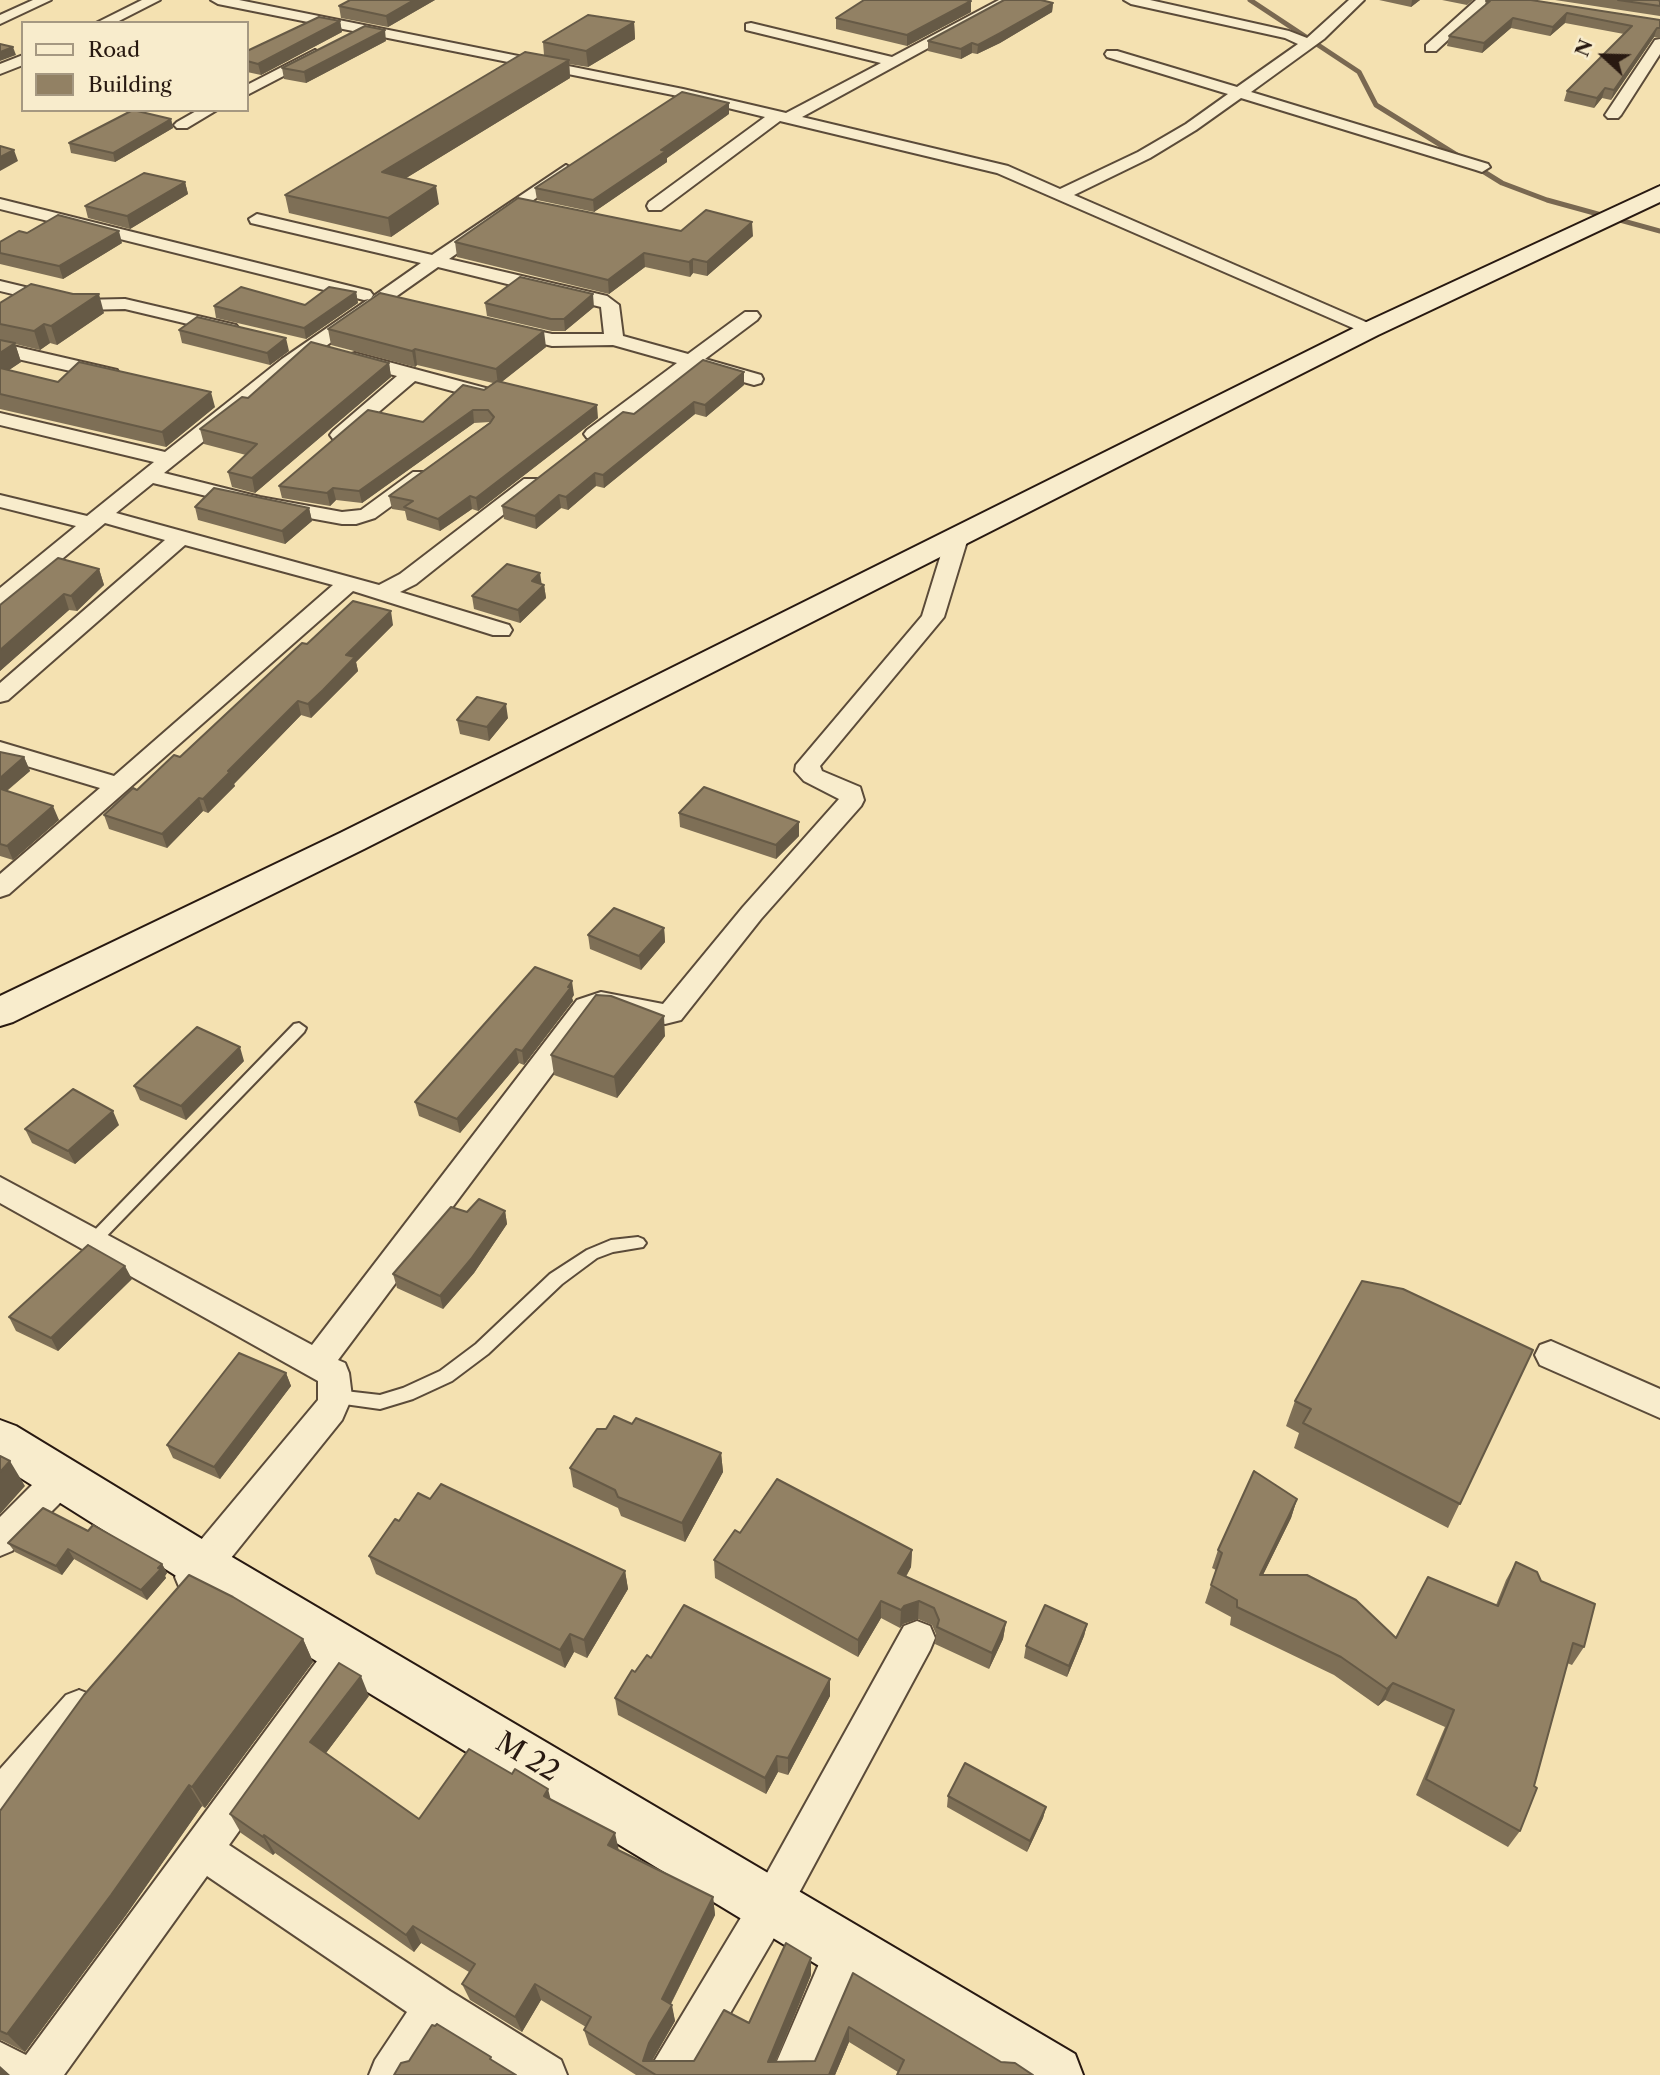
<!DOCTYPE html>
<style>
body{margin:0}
#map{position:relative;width:1660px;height:2075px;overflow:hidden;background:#f4e1b1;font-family:"Libre Caslon Text",serif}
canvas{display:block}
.legend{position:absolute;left:21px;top:21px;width:228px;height:91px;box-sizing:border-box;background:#f8eccc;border:2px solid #a59881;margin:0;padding:9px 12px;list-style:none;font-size:21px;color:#281911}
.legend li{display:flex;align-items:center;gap:14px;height:35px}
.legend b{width:35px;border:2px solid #a59881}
.north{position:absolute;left:1569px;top:21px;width:70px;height:70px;-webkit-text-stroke:5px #f8eccc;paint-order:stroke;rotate:292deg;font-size:19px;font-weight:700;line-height:28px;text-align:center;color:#281911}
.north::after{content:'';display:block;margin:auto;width:24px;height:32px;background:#281911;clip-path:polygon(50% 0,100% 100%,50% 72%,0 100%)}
</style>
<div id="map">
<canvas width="1660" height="2075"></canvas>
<ul class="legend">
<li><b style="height:9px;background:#f8eccc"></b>Road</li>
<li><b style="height:19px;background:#928164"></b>Building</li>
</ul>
<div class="north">N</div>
</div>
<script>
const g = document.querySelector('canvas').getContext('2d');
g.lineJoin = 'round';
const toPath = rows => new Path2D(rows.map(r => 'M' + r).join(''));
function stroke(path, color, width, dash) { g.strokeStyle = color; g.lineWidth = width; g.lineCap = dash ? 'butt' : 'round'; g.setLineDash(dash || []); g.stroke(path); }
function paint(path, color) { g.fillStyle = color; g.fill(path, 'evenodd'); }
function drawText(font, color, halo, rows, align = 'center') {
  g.font = font + ' "Libre Caslon Text",serif'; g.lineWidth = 7; g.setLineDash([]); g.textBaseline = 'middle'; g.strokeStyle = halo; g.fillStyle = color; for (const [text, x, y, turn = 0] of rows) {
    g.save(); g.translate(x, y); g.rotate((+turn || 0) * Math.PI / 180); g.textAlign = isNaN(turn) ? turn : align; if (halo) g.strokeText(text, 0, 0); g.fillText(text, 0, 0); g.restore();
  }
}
stroke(toPath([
 [1250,0,1359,72,1376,105,1502,183,1547,200,1660,231]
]), '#796851', 5);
const lane = toPath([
 [299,1023,306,1028,304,1032,99,1244,94,1246,89,1244,86,1240,89,1236,294,1024,299,1023],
 [638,1237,643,1239,646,1243,643,1247,613,1252,597,1258,562,1284,488,1354,452,1381,413,1399,380,1409,330,1402,328,1397,330,1392,336,1390,380,1395,403,1388,440,1371,476,1344,550,1274,587,1250,611,1240,638,1237]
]);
const street = toPath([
 [33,0,51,0,0,24,0,15,33,0],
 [142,0,160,0,115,23,96,23,142,0],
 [211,0,239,0,683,89,786,113,881,63,746,30,746,24,751,23,892,57,999,0,1016,0,802,117,1008,166,1060,189,1138,152,1186,124,1228,94,1107,57,1105,54,1107,51,1117,51,1237,87,1298,44,1285,38,1131,4,1124,0,1150,0,1289,31,1307,38,1349,0,1364,0,1324,39,1251,92,1488,164,1490,167,1482,172,1476,170,1241,98,1196,130,1150,158,1074,195,1375,326,1378,330,1369,335,997,173,780,121,661,210,649,210,647,206,649,202,765,117,683,97,218,4,211,0],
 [1476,0,1491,0,1436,51,1426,51,1426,45,1476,0],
 [1660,39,1660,54,1621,115,1618,118,1608,118,1605,115,1655,40,1660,39],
 [315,50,322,54,320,57,247,95,247,85,315,50],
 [23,55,23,65,0,74,0,64,23,55],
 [198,110,217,110,187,128,177,128,174,125,177,122,198,110],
 [566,165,574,170,572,173,449,259,607,296,619,305,623,336,688,354,745,312,757,312,760,316,757,320,705,359,761,375,763,379,761,383,754,385,694,368,601,438,587,438,584,434,587,430,677,363,613,345,552,346,503,334,500,330,503,326,509,325,552,334,604,334,601,307,438,267,296,367,164,473,260,497,342,512,361,510,413,472,427,472,430,476,427,480,375,518,356,524,342,524,260,509,153,483,116,513,379,585,400,574,524,479,538,479,541,483,538,487,416,584,400,592,509,625,512,630,509,635,493,635,353,591,9,894,0,897,0,874,100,788,0,758,0,742,114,776,333,585,185,545,8,700,0,702,0,683,165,540,105,523,8,604,0,606,0,588,76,526,0,507,0,495,87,516,154,462,0,425,0,413,165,452,282,359,369,299,364,300,0,209,0,199,370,291,373,295,371,298,421,263,251,223,249,219,257,214,432,255,566,165],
 [0,281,79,300,125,299,236,325,239,329,230,334,125,309,79,310,0,291,0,281],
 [0,343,117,370,119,374,110,380,0,355,0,343],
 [355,353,493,390,496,394,486,400,415,381,347,439,333,439,330,435,333,431,397,376,348,363,346,359,348,355,355,353],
 [957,532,964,534,968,538,944,617,820,766,822,771,860,787,864,800,861,806,761,919,681,1020,665,1024,602,1012,597,1014,338,1360,345,1363,349,1373,352,1397,342,1420,206,1589,193,1593,180,1589,175,1577,180,1565,318,1400,318,1381,0,1203,0,1177,312,1345,577,1000,601,992,663,1004,743,907,839,799,804,781,795,771,796,765,922,616,946,538,950,534,957,532],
 [1551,1341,1660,1389,1660,1418,1540,1365,1535,1355,1540,1345,1551,1341],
 [62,1463,74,1467,79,1478,74,1489,12,1551,0,1556,0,1517,50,1467,62,1463],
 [917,1621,930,1626,935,1638,930,1650,785,1919,694,2075,649,2075,655,2060,757,1891,904,1626,917,1621],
 [347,1633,360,1638,365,1650,360,1662,229,1845,450,1991,561,2060,567,2075,507,2075,441,2034,415,2075,369,2075,375,2060,407,2012,207,1876,64,2075,0,2075,0,2042,26,2055,334,1638,347,1633],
 [79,1690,92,1695,98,1708,92,1721,14,1812,0,1817,0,1769,66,1695,79,1690],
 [845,1930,859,1936,865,1950,813,2075,771,2075,831,1936,845,1930]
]);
const secondary = toPath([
 [1660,186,1660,202,1378,335,364,849,13,1022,0,1026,0,996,340,833,1360,325,1660,186],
 [0,1420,16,1426,220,1550,1075,2054,1083,2075,999,2075,186,1582,0,1465,0,1420]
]);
stroke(lane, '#5b4b39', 4);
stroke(street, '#5b4b39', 4);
stroke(secondary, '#281911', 4);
paint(lane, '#f8eccc');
paint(street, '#f8eccc');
paint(secondary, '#f8eccc');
paint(toPath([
 [435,0,388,27,341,18,339,6],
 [1379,0,1420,0,1411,7],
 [1442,0,1473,0,1467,5],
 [1555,0,1658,0,1660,1,1660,16],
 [971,1,971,12,907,46,836,29,836,18],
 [1486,1,1660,20,1660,38,1654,37,1611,100,1602,98,1594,108,1564,101,1567,91,1624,34,1565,23,1550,36,1511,28,1482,53,1447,46,1449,36,1485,5],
 [1053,3,1052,12,1000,43,977,54,972,53,961,59,928,51,928,41],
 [340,21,342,32,261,75,247,72,247,51],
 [634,22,635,39,588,67,569,64,570,78,406,178,439,204,391,237,289,213,285,195,544,55,543,42],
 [386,41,306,83,284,79,282,68],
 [729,114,667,158,667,162,594,212,537,200,535,188],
 [171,119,173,128,115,162,71,153,69,143],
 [185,182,188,194,130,229,88,218,85,206],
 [681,231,753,236,707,276,693,273,690,277,645,267,609,294,457,257,455,242],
 [27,233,122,243,63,279,0,264,0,242],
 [356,292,358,303,306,339,216,318,214,306,305,305],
 [0,303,104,313,57,345,50,343,40,350,15,344,21,362,9,370,58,382,215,407,166,447,0,409],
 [485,303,594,307,565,331,552,331,487,316],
 [328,329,546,347,501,382,598,418,478,511,472,509,440,531,407,520,405,511,392,509,389,496,490,422,474,423,362,503,336,500,330,506,282,498,279,486,423,422,484,390,493,383,417,365,415,367,331,345],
 [179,330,289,351,270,365,182,343],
 [389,363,391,377,255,493,232,487,228,472,246,455,204,444,200,429,248,398],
 [744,385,706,417,695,414,604,488,596,486,568,510,561,508,536,529,504,519,502,506,634,414],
 [195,507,309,508,312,521,285,544,198,520],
 [99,569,104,585,77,611,69,610,0,671,0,605],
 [542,584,544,585,546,598,520,623,474,609,472,596],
 [393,625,356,662,358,671,311,718,301,715,234,784,235,786,208,813,203,811,167,848,109,829,104,815,180,757,307,644],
 [508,718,489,741,460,734,457,720],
 [0,752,24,757,30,771,7,791,59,820,13,860,0,856],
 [679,813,799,822,799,836,776,859,680,827],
 [664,928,665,942,641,970,590,949,588,935],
 [574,995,572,998,573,1001,524,1065,519,1063,460,1133,419,1116,415,1102],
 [665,1036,617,1098,554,1075,551,1055],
 [244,1061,186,1120,140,1100,134,1086],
 [119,1125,75,1164,32,1143,25,1129],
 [505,1211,507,1224,474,1273,443,1309,397,1288,393,1274,467,1212],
 [132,1279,58,1351,16,1331,9,1317],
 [1533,1350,1448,1528,1294,1448,1299,1433,1286,1426,1295,1401],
 [286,1373,291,1386,220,1479,173,1458,167,1445],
 [632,1424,721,1453,723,1472,685,1542,621,1516,618,1508,573,1487,570,1468,606,1429],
 [430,1499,625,1571,628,1589,587,1658,574,1652,565,1668,376,1574,369,1556,399,1521],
 [1297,1499,1291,1518,1263,1575,1396,1638,1496,1605,1506,1580,1516,1562,1541,1581,1584,1647,1572,1665,1567,1663,1520,1831,1508,1847,1416,1795,1445,1727,1385,1700,1378,1706,1334,1675,1230,1625,1231,1617,1205,1603,1216,1570,1212,1568,1218,1550],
 [88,1531,162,1564,167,1573,165,1576,166,1578,147,1600,74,1559,62,1575,15,1552,8,1543],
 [740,1533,912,1550,911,1567,906,1577,1006,1622,1003,1639,989,1669,935,1644,936,1634,932,1625,918,1619,903,1624,900,1628,881,1618,858,1657,715,1578,714,1560],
 [1087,1624,1084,1636,1067,1677,1024,1658,1026,1646],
 [303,1639,313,1662,205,1808,202,1806,126,1915,25,2052,1,2040,0,2040,0,1811],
 [651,1658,830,1696,788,1775,778,1772,766,1794,618,1715,615,1698,635,1672],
 [369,1696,326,1753,419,1819,551,1800,619,1850,713,1897,715,1915,671,2004,675,2021,652,2061,694,2061,749,2023,811,1975,776,2062,815,2061,853,1973,1001,2062,898,2072,849,2042,835,2075,636,2075,589,2045,584,2030,586,2027,541,2000,522,2032,470,2000,462,1984,469,1972,421,1943,414,1952,275,1853,273,1855,241,1833,230,1814],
 [948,1796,1046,1807,1043,1818,1027,1852,947,1807]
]), '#7e6f56');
paint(toPath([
 [414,0,435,0,388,27,386,16],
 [1412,0,1420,0,1411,7],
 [971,1,971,12,907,46,907,35],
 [1053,3,1052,12,1000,43,977,54,978,45],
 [1567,13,1565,23,1550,36,1553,27],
 [1513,18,1511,28,1482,53,1484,43],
 [340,21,342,32,261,75,258,64],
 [634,22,635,39,588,67,586,51],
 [1657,28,1654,37,1611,100,1614,90],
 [385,30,386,41,306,83,304,72],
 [972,43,972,53,961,59,961,49],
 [13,47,16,55,0,61,0,52],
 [569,60,570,78,385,191,382,172],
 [1605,88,1602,98,1594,108,1597,98],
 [729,103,729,114,667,158,667,162,594,212,593,200,661,150],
 [171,119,173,128,115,162,113,153],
 [14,150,18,161,0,171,0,157],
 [185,182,188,194,130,229,127,216],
 [436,186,439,204,391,237,388,218],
 [752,222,753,236,707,276,707,262],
 [119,231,122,243,63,279,59,266],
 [644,253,645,267,609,294,608,280],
 [693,259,693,273,690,277,689,262],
 [356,292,358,303,306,339,304,328],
 [99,294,104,313,57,345,51,326],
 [593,294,594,307,565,331,564,319],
 [44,324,50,343,40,350,34,331],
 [544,331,546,347,498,385,496,369],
 [286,338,289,351,270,365,267,353],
 [15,343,21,362,0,376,0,353],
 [415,349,417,365,415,367,412,351],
 [389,363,391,377,255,493,252,478],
 [744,372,744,385,706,417,705,405],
 [211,392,215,407,166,447,162,432],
 [694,402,695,414,604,488,603,475],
 [597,405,598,418,478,511,476,498],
 [473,410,474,423,362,503,359,491],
 [595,473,596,486,568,510,566,497],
 [333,488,336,500,330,506,327,493],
 [559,495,561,508,536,529,535,516],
 [470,496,472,509,440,531,438,519],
 [309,508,312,521,285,544,282,531],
 [99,569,104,585,77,611,71,596],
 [540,573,542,586,532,581],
 [544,585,546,598,520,623,518,610],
 [64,594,69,610,0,671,0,650],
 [391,611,393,625,356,662,358,671,311,718,308,704,346,655],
 [298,701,301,715,234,784,235,786,208,813,203,799,228,771],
 [506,704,508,718,489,741,487,727],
 [24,757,30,771,0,796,0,778],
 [199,798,203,811,167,848,162,834],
 [53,806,59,820,13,860,7,846],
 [799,822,799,836,776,859,776,845],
 [664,928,665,942,641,970,639,956],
 [572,981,574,995,572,998,573,1001,524,1065,522,1051],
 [664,1016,665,1036,617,1098,614,1077],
 [240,1047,244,1061,186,1120,181,1106],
 [516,1049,519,1063,460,1133,457,1119],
 [113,1111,119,1125,75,1164,68,1151],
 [505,1211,507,1224,474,1273,443,1309,440,1296],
 [125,1266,132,1279,58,1351,51,1338],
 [286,1373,291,1386,220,1479,214,1467],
 [721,1453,723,1472,685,1542,682,1523],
 [10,1461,25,1486,0,1514,0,1472],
 [1297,1499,1291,1518,1254,1593,1260,1575],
 [68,1549,74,1559,62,1575,56,1566],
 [912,1550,911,1567,897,1591,898,1573],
 [162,1564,167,1573,165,1576,166,1578,147,1600,141,1590],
 [625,1571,628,1589,587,1658,584,1640],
 [881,1601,881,1618,858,1657,858,1640],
 [919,1601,918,1619,903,1624,900,1628,901,1610,904,1606],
 [1006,1622,1003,1639,989,1669,992,1653],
 [1087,1624,1084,1636,1067,1677,1069,1666],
 [570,1634,574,1652,565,1668,560,1650],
 [303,1639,313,1662,205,1808,192,1787],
 [361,1676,369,1696,320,1761,310,1742],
 [830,1679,830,1696,788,1775,788,1758],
 [1393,1683,1385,1700,1378,1706,1387,1689],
 [777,1756,778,1772,766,1794,765,1778],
 [189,1785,202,1806,126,1915,25,2052,7,2034],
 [548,1789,553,1808,544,1796],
 [1046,1807,1043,1818,1027,1852,1030,1841],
 [615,1833,619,1851,608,1845],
 [264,1835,275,1853,273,1855,263,1837],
 [713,1897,715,1915,665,2015,662,1999],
 [413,1926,421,1943,414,1952,406,1935],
 [811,1958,811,1975,770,2075,768,2062],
 [535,1984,541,2000,522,2032,515,2017],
 [672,2005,675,2021,653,2059,649,2070,643,2061,649,2043],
 [849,2027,849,2042,835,2075,829,2075],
 [0,2066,10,2075,0,2075]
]), '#665a46');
const building = toPath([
 [350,0,414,0,386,16,339,6,350,0],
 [864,0,965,0,971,1,907,35,836,18,864,0],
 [1004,0,1041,0,1053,3,1000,33,978,45,972,43,961,49,928,41,1004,0],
 [1487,0,1531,0,1660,20,1660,28,1657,28,1614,90,1605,88,1597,98,1567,91,1632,26,1567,13,1553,27,1513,18,1484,43,1449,36,1490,1,1486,1,1487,0],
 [1618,0,1658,0,1660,1,1660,6,1618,0],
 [588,15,634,22,586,51,543,42,588,15],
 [319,17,340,21,258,64,247,61,247,51,319,17],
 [365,26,385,30,304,72,282,68,365,26],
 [0,44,13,47,0,52,0,44],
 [525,52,569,60,382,172,436,186,388,218,285,195,525,52],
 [682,92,729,103,661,150,666,151,593,200,535,188,682,92],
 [133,110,171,119,113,153,69,143,133,110],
 [0,146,14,150,0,157,0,146],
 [144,173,185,182,127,216,85,206,144,173],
 [518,198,681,231,706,210,752,222,707,262,693,259,689,262,644,253,608,280,455,242,518,198],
 [58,215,119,231,59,266,0,253,0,242,19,231,27,233,58,215],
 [520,277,593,294,564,319,551,319,485,303,520,277],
 [31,284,73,294,99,294,51,326,44,324,34,331,0,324,0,303,31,284],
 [241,287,305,305,329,287,356,292,304,328,214,306,241,287],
 [380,293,544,331,496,369,415,349,412,351,328,329,380,293],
 [197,317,286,338,267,353,179,330,197,317],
 [0,340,15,343,0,353,0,340],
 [311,342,389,363,252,478,228,472,257,444,200,429,242,397,248,398,311,342],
 [703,360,744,372,705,405,694,402,603,475,595,473,566,497,559,495,535,516,502,506,623,412,634,414,703,360],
 [79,362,211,392,162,432,0,394,0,368,58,382,79,362],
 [497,381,597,405,476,498,470,496,438,519,404,507,413,501,389,496,490,423,494,417,488,410,473,410,359,491,333,488,327,493,279,486,368,410,423,422,463,385,484,390,497,381],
 [214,488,309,508,282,531,195,507,214,488],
 [58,558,99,569,71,596,64,594,0,650,0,605,58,558],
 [507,564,540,573,532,581,544,585,518,610,472,596,507,564],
 [353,601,391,611,346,655,355,657,323,690,308,704,298,701,228,771,230,772,203,799,199,798,162,834,104,815,133,788,137,790,174,755,180,757,302,643,307,644,353,601],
 [477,697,506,704,487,727,457,720,477,697],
 [0,752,24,757,0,778,0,752],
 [704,787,799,822,776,845,679,813,704,787],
 [1,789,53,806,7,846,0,844,0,790,1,789],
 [614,908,664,928,639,956,588,935,614,908],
 [535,967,572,981,568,987,571,987,522,1051,516,1049,457,1119,415,1102,535,967],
 [596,995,611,996,664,1016,614,1077,551,1055,596,995],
 [197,1027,240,1047,181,1106,134,1086,197,1027],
 [73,1089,113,1111,68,1151,25,1129,73,1089],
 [479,1199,505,1211,471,1259,440,1296,393,1274,451,1207,467,1212,479,1199],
 [88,1245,125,1266,51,1338,9,1317,88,1245],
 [1362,1281,1403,1289,1533,1350,1460,1504,1303,1423,1311,1409,1295,1401,1362,1281],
 [239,1353,286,1373,214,1467,167,1445,239,1353],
 [614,1416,632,1424,636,1418,721,1453,682,1523,618,1497,615,1490,570,1468,597,1429,606,1429,614,1416],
 [0,1456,10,1461,0,1472,0,1456],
 [1254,1471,1297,1499,1260,1575,1307,1575,1356,1600,1396,1638,1428,1577,1498,1606,1516,1562,1537,1572,1541,1581,1595,1604,1584,1647,1573,1643,1534,1786,1537,1788,1520,1831,1426,1779,1454,1710,1393,1683,1387,1689,1341,1657,1237,1607,1237,1600,1211,1585,1222,1553,1218,1550,1254,1471],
 [777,1479,912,1550,898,1573,1006,1622,992,1653,937,1627,939,1620,934,1608,919,1601,904,1606,901,1610,881,1601,858,1640,714,1560,735,1530,740,1533,777,1479],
 [441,1484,625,1571,584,1640,570,1634,560,1650,369,1556,395,1519,399,1521,418,1493,430,1499,441,1484],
 [43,1508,88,1531,93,1525,162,1564,158,1568,161,1569,141,1590,68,1549,56,1566,8,1543,43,1508],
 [189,1575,233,1597,303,1639,192,1787,189,1785,111,1895,7,2034,0,2031,0,1811,84,1695,189,1575],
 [684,1605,830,1679,788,1758,777,1756,765,1778,615,1698,632,1670,635,1672,647,1655,651,1658,684,1605],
 [1045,1605,1087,1624,1069,1666,1026,1646,1045,1605],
 [339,1663,361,1676,310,1742,419,1819,469,1749,512,1774,515,1769,548,1789,544,1796,615,1833,608,1845,713,1897,662,1999,672,2005,649,2043,643,2061,694,2061,724,2010,749,2023,786,1943,811,1958,768,2062,815,2061,853,1973,1001,2062,1015,2063,1033,2075,897,2075,904,2060,849,2027,829,2075,656,2075,584,2030,591,2017,535,1984,515,2017,462,1984,475,1964,413,1926,406,1935,264,1835,263,1837,230,1814,339,1663],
 [965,1763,1046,1807,1030,1841,948,1796,965,1763],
 [437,2024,491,2057,490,2059,516,2075,394,2075,401,2063,409,2061,432,2025,435,2026,437,2024]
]);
paint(building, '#928164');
stroke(building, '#665a46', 2);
drawText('28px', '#281911', '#f8eccc', [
 ["M 22",527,1758,31]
]);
</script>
